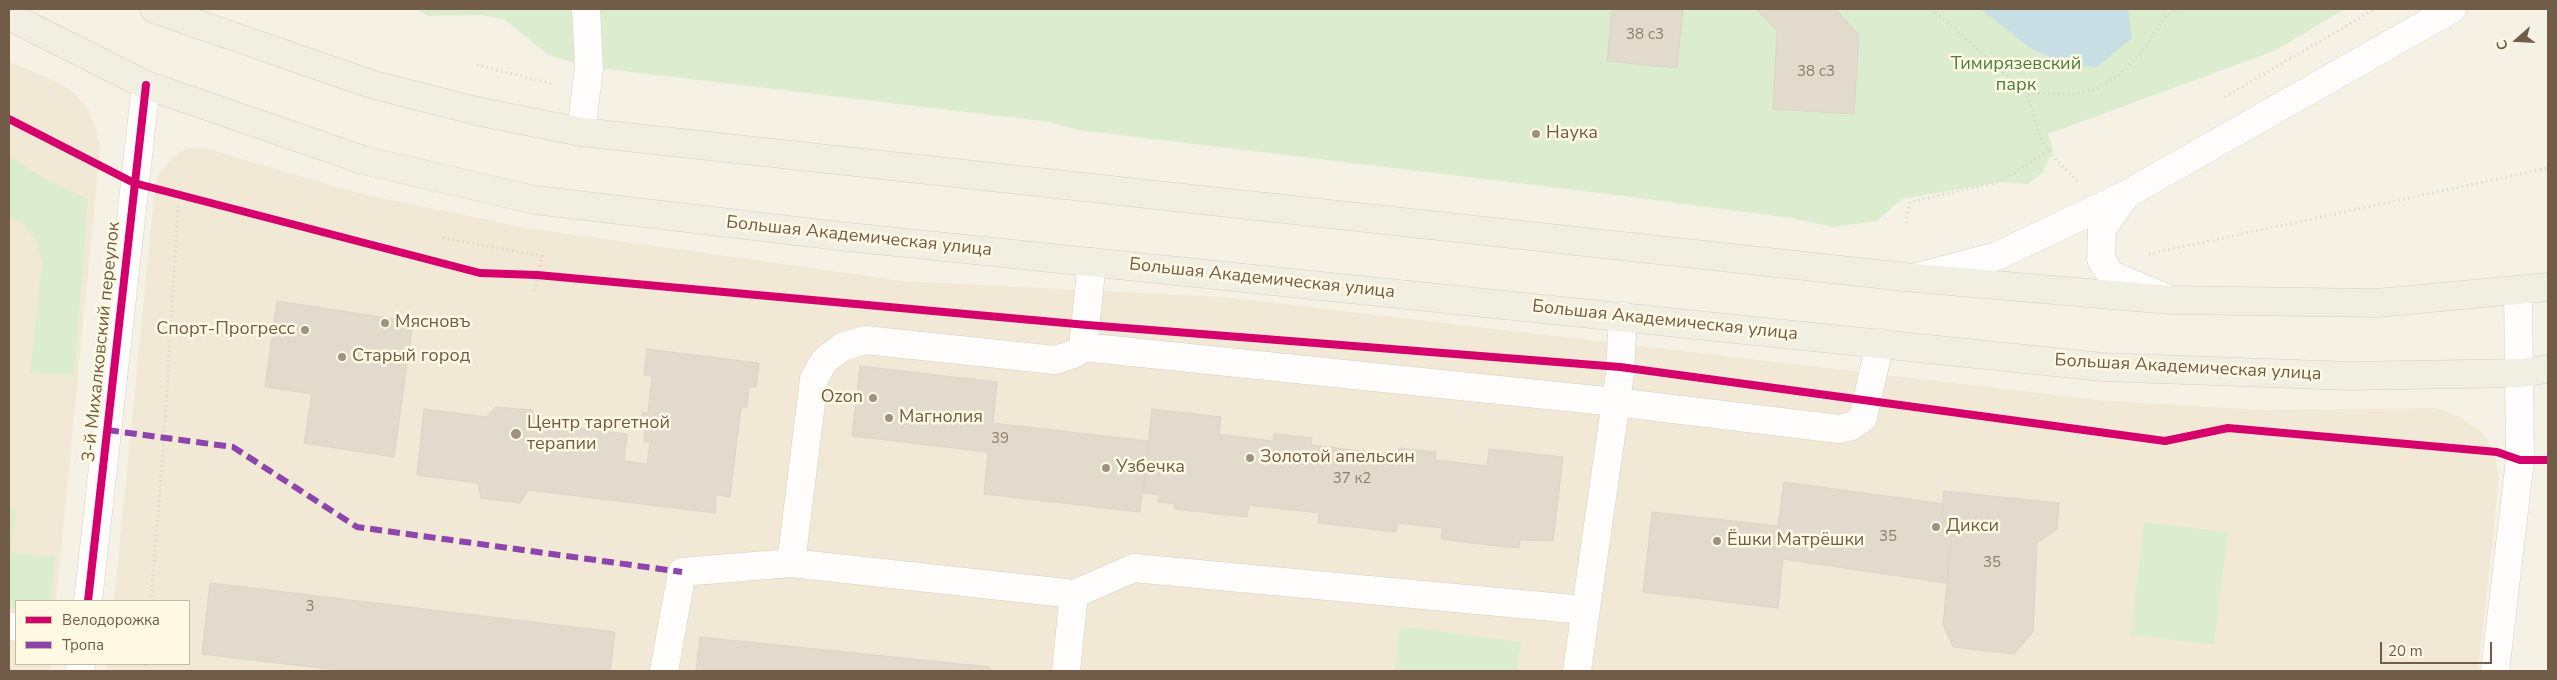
<!DOCTYPE html>
<meta charset="utf-8">
<style>
body{margin:0}
#map{position:relative;width:2557px;height:680px;overflow:hidden;background:#f5f2e5;font-family:"Nunito Sans",sans-serif}
canvas{display:block}
.frame{position:absolute;inset:0;border:10px solid #715d47;pointer-events:none}
.legend{position:absolute;left:15px;top:600px;width:175px;height:65px;box-sizing:border-box;background:#fff9e4;border:1px solid #c6bba5;margin:0;padding:6px 9px;list-style:none;font-size:15px;color:#715d47}
.legend li{display:flex;align-items:center;gap:10px;height:25px}
.legend b{width:25px;border:1px solid #c6bba5}
.north{position:absolute;left:2492px;top:15px;width:50px;height:50px;-webkit-text-stroke:4px #fff9e4;paint-order:stroke;rotate:251deg;font-size:14px;font-weight:700;line-height:20px;text-align:center;color:#715d47}
.north::after{content:'';display:block;margin:auto;width:18px;height:22px;background:#715d47;clip-path:polygon(50% 0,100% 100%,50% 72%,0 100%)}
.scale{position:absolute;left:2380px;top:642px;width:112px;height:22px;box-sizing:border-box;border:2px solid #715d47;border-top:0;padding-left:6px;font-size:15px;line-height:18px;white-space:nowrap;color:#715d47;-webkit-text-stroke:4px #fff9e4;paint-order:stroke}
</style>
<div id="map">
<canvas width="2557" height="680"></canvas>
<div class="frame"></div>
<ul class="legend">
<li><b style="height:6px;background:#d6006c"></b>Велодорожка</li>
<li><b style="height:6px;background:#8e44ad"></b>Тропа</li>
</ul>
<div class="north">С</div>
<div class="scale">20 m</div>
</div>
<script>
const g = document.querySelector('canvas').getContext('2d');
g.lineJoin = 'round';
function paint(path, color) { g.fillStyle = color; g.fill(path, 'evenodd'); }
const toPath = rows => new Path2D(rows.map(r => 'M' + r).join(''));
function stroke(path, color, width, dash) { g.strokeStyle = color; g.lineWidth = width; g.lineCap = dash ? 'butt' : 'round'; g.setLineDash(dash || []); g.stroke(path); }
function drawText(font, color, halo, rows, align = 'center') {
  g.font = font + ' "Nunito Sans",sans-serif'; g.lineWidth = 5; g.setLineDash([]); g.textBaseline = 'middle'; g.strokeStyle = halo; g.fillStyle = color; for (const [text, x, y, turn = 0] of rows) {
    g.save(); g.translate(x, y); g.rotate((+turn || 0) * Math.PI / 180); g.textAlign = isNaN(turn) ? turn : align; if (halo) g.strokeText(text, 0, 0); g.fillText(text, 0, 0); g.restore();
  }
}
paint(toPath([
 [9,61,59,83,75,93,89,111,97,132,100,150,56,601,16,601,16,664,50,664,50,671,9,671],
 [201,147,358,193,527,228,904,281,1224,297,2107,401,2267,410,2436,408,2458,416,2482,432,2494,450,2499,478,2478,671,107,671,108,664,189,664,189,601,114,601,155,187,160,172,173,157,187,148]
]), '#f1e9d5');
paint(toPath([
 [414,9,2345,9,2274,51,2048,134,2053,150,2043,172,2028,184,1999,182,1902,199,1877,221,1833,227,1791,218,1608,194,1078,130,1049,122,589,67,548,55,504,19,480,15,429,16],
 [9,156,47,180,88,199,74,376,30,373,42,262,36,241,23,224,9,217],
 [9,509,15,509,11,552,55,557,51,601,16,601,16,608,9,608],
 [2144,522,2228,532,2214,645,2131,635],
 [1400,626,1521,642,1517,671,1395,671]
]), '#dceccf');
paint(toPath([
 [1981,9,2128,9,2132,38,2097,67,2066,64,2030,48]
]), '#c7dee4');
const building = toPath([
 [1612,9,1683,9,1677,68,1607,61,1612,9],
 [1756,9,1835,9,1859,35,1854,114,1773,109,1777,31,1756,9],
 [277,301,413,322,394,457,304,443,312,394,265,387,277,301],
 [647,349,759,363,756,387,749,386,747,407,741,407,730,497,716,495,715,513,529,490,520,503,481,498,478,483,417,475,424,409,486,417,496,407,532,410,537,423,627,434,624,461,647,464,650,442,644,442,645,427,640,427,642,412,648,413,652,376,644,375,647,349],
 [860,366,997,382,993,423,1148,441,1140,512,984,494,988,452,852,436,860,366],
 [1152,409,1221,417,1219,434,1273,441,1274,434,1312,438,1311,445,1398,455,1399,448,1436,452,1435,460,1487,466,1489,449,1563,457,1553,541,1520,540,1519,548,1480,544,1441,539,1443,528,1397,523,1396,532,1318,523,1319,513,1249,505,1247,517,1174,509,1175,504,1158,502,1159,495,1143,493,1152,409],
 [1784,482,1944,504,1942,515,1952,532,1946,583,1783,559,1778,608,1643,592,1652,512,1778,526,1784,482],
 [1944,491,2059,503,2057,529,2037,543,2033,632,2014,654,1953,647,1943,624,1952,532,1942,515,1944,491],
 [210,583,615,632,610,671,344,671,202,654,210,583],
 [700,637,990,667,990,671,696,671,700,637]
]);
paint(building, '#e1dacd');
stroke(building, '#ddd5c7', 1);
const minor = toPath([
 [581,132,589,67,586,9],
 [2125,196,2102,229,2101,259,2111,275,2164,297],
 [1917,277,1997,256,2127,194,2452,9],
 [1083,347,1615,402,1839,429,1852,426,1863,418,1880,343],
 [791,563,1074,594,1066,671],
 [1074,594,1134,568,1584,610],
 [88,601,146,85],
 [9,626,16,627],
 [80,671,81,664],
 [664,671,682,572,791,563,814,379,824,361,842,347,865,340,1055,360,1074,354,1083,347,1092,262],
 [1577,671,1620,373,1623,316],
 [2495,671,2520,460,2518,291]
]);
const major = toPath([
 [154,9,374,85,476,111,581,132,1914,278,2170,300,2377,303,2548,287],
 [9,16,146,85,363,160,535,200,839,236,2102,367,2350,376,2521,373,2548,369]
]);
stroke(minor, '#d6cfc3', 29);
stroke(major, '#d4cdc3', 29);
stroke(toPath([
 [1932,9,2027,93],
 [477,65,554,84],
 [2225,97,2375,9],
 [2077,181,2048,151,2040,137,2027,93,2073,94,2094,90,2121,74,2146,46,2166,15,2180,9],
 [1906,223,1910,202,1999,182,2048,151],
 [443,238,542,256,534,291],
 [2149,254,2548,168],
 [151,601,164,438,178,206],
 [146,671,146,664]
]), '#d7d0c8', 3, [1, 4]);
stroke(minor, '#fefdfb', 28);
stroke(major, '#f1eee2', 28);
stroke(toPath([
 [107,430,233,447,357,527,682,572]
]), '#8e44ad', 6, [12, 6]);
stroke(toPath([
 [9,119,134,183,480,273,537,275,1087,325,1620,367,2165,441,2228,428,2497,452,2520,460,2548,460],
 [88,601,146,85]
]), '#d6006c', 8);
for (const [x, y, r, color] of [
 [1536,134,5,"#9f917e"],
 [385,323,5,"#9f917e"],
 [305,330,5,"#9f917e"],
 [342,357,5,"#9f917e"],
 [873,398,5,"#9f917e"],
 [889,418,5,"#9f917e"],
 [516,434,6,"#9f917e"],
 [1250,458,5,"#9f917e"],
 [1106,468,5,"#9f917e"],
 [1936,527,5,"#9f917e"],
 [1717,541,5,"#9f917e"]
]) { const dot = new Path2D(); dot.arc(x, y, r, 0, 2 * Math.PI); g.fillStyle = color; g.fill(dot); stroke(dot, '#fff9e4', 2); }
drawText('15px', '#8f7e6b', null, [
 ["38 c3",1645,35],
 ["38 c3",1816,72],
 ["39",1000,439],
 ["37 к2",1352,479],
 ["35",1888,537],
 ["35",1992,563],
 ["3",310,607]
]);
drawText('18px', '#497d41', '#fff9e4', [
 ["Тимирязевский",2016,65],
 ["парк",2016,86]
]);
drawText('18px', '#715d47', '#fff9e4', [
 ["Наука",1546,134],
 ["Мясновъ",395,323],
 ["Спорт-Прогресс",295,330,"right"],
 ["Старый город",352,357],
 ["Ozon",863,398,"right"],
 ["Магнолия",899,418],
 ["Центр таргетной",527,424],
 ["терапии",527,445],
 ["Золотой апельсин",1260,458],
 ["Узбечка",1116,468],
 ["Дикси",1946,527],
 ["Ёшки Матрёшки",1727,541]
], 'left');
drawText('18px', '#715d47', '#fff9e4', [
 ["Большая Академическая улица",859,237,6],
 ["Большая Академическая улица",1262,279,6],
 ["Большая Академическая улица",1665,321,6],
 ["3-й Михалковский переулок",102,342,-84],
 ["Большая Академическая улица",2188,368,3]
]);
</script>
